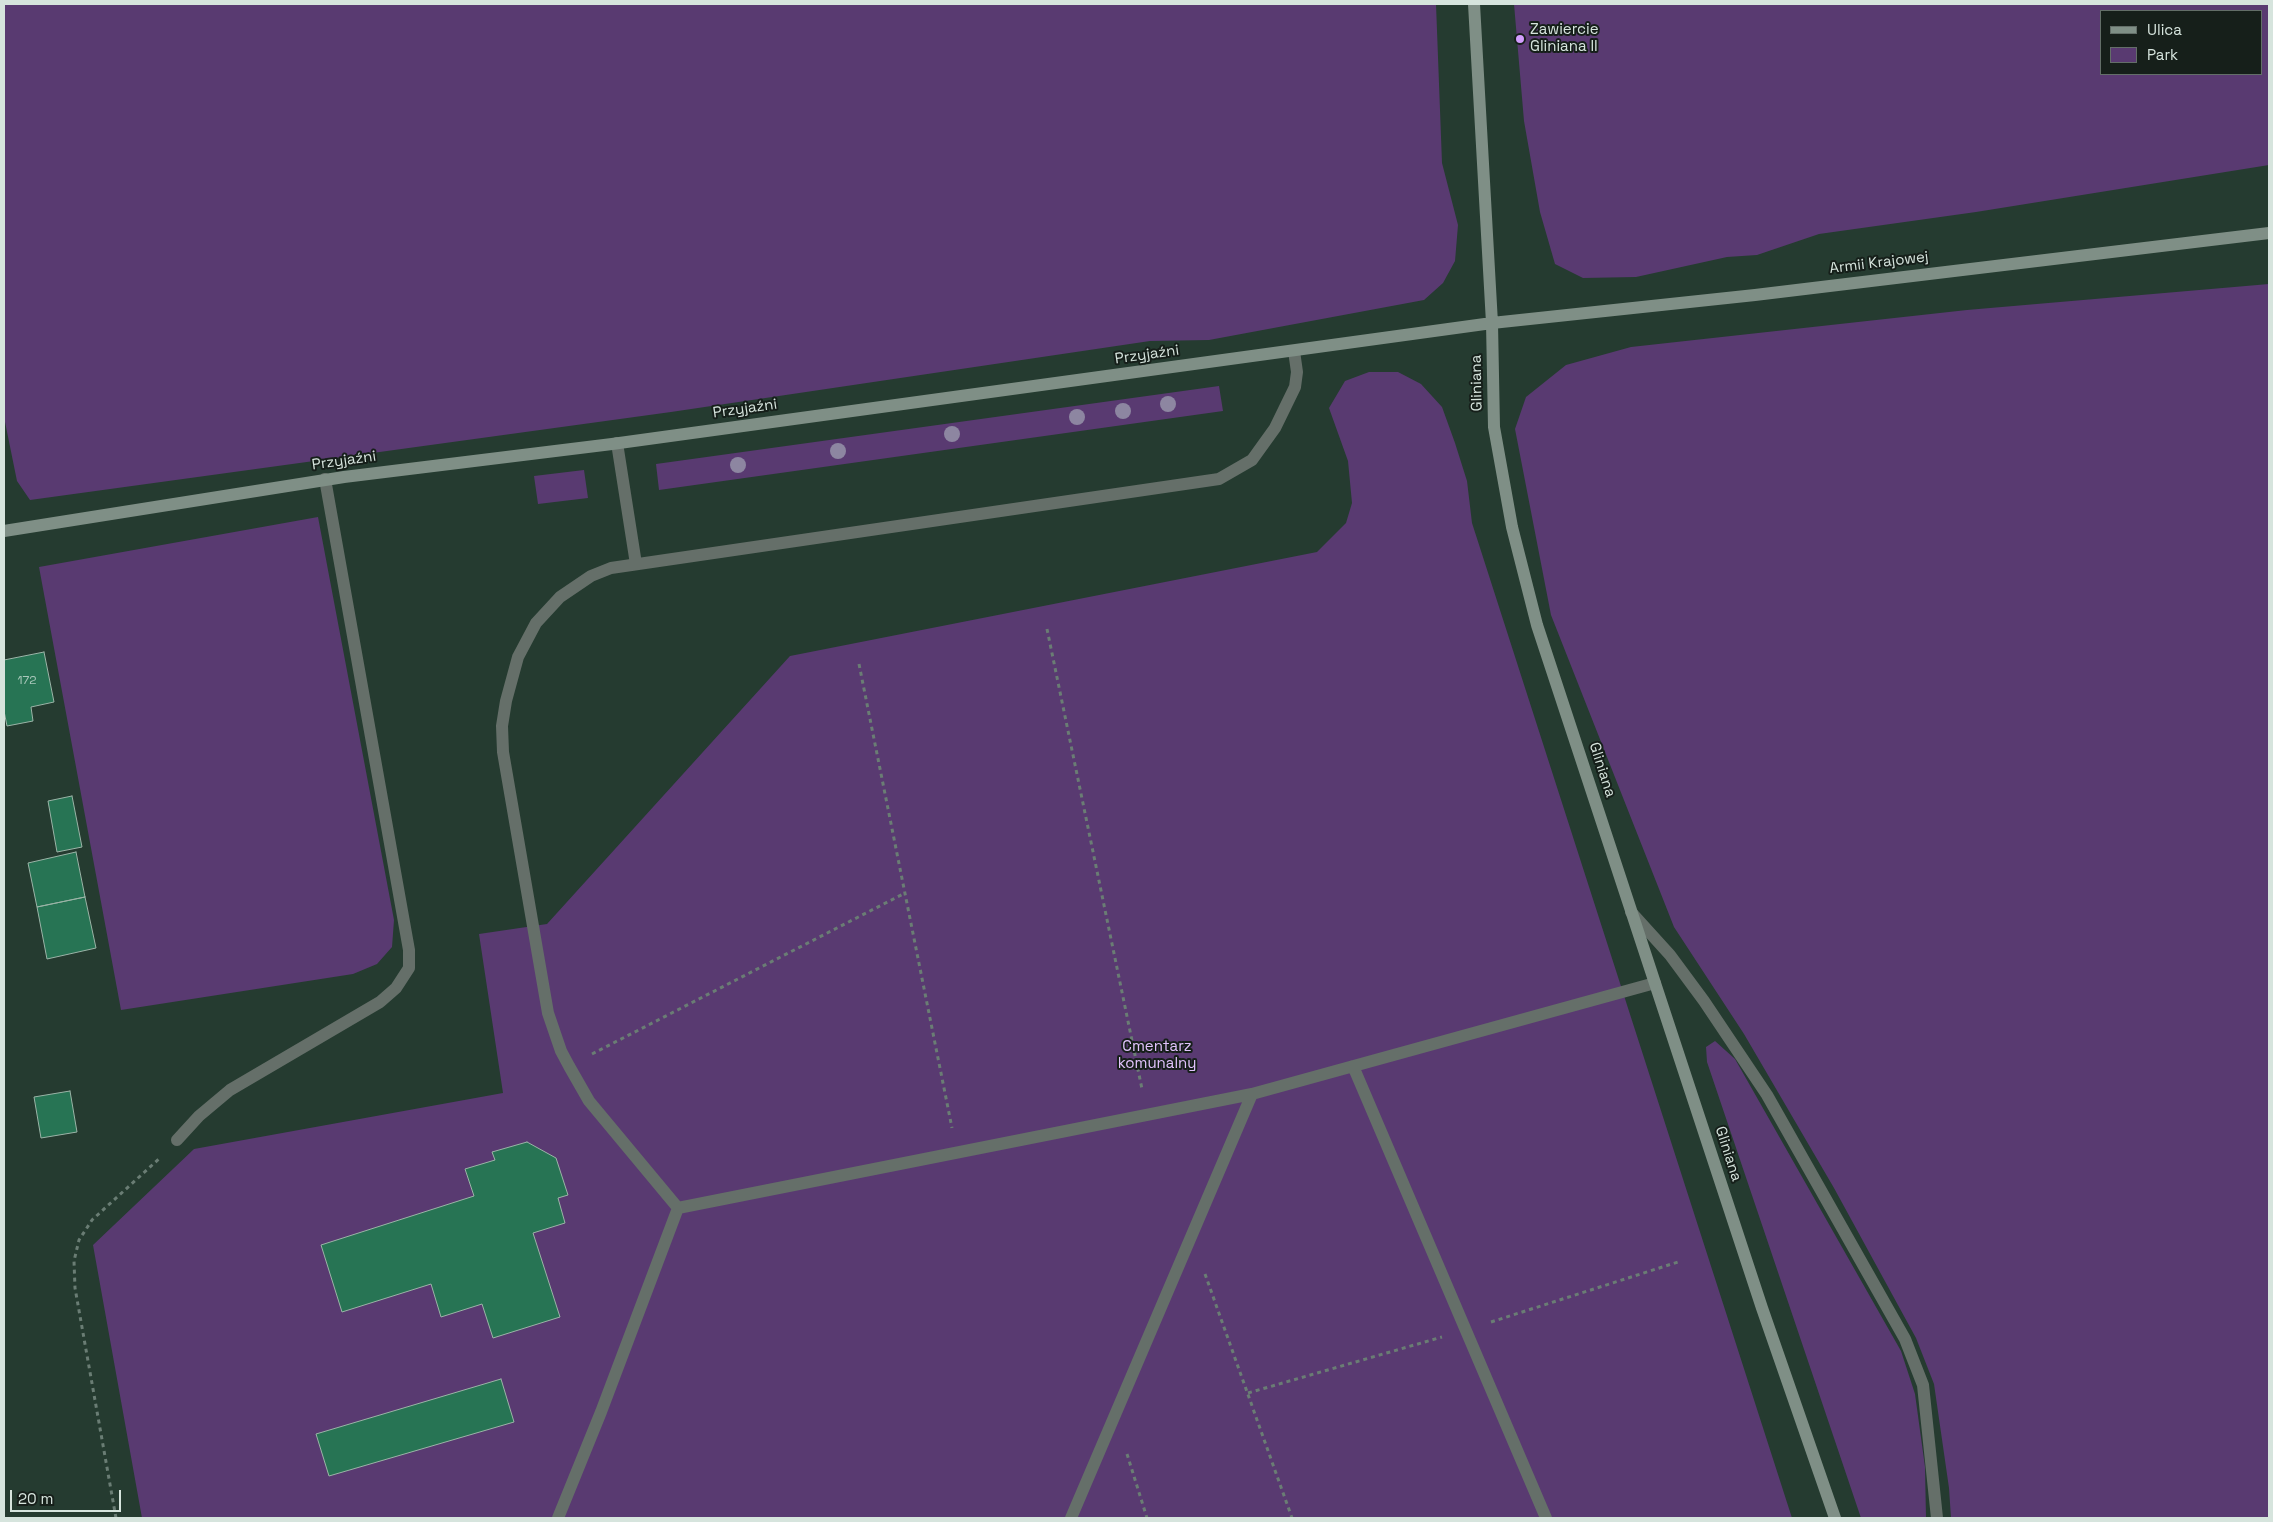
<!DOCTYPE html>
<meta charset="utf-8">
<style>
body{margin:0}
#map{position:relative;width:2273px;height:1522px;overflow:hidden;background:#253b30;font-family:"Space Grotesk",sans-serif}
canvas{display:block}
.frame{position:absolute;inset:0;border:5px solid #d6e4dd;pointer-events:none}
.legend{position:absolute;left:2100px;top:10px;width:162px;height:65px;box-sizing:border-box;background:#161f1a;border:1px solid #636e68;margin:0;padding:6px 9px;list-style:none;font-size:15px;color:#d6e4dd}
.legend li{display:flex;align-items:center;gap:10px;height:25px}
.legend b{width:25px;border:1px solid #636e68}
.scale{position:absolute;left:10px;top:1490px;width:111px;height:22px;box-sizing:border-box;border:2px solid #d6e4dd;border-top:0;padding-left:6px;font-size:15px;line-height:18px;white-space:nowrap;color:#d6e4dd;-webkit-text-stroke:4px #161f1a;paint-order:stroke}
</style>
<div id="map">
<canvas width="2273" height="1522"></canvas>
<div class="frame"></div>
<ul class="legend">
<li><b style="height:6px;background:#7f8f86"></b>Ulica</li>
<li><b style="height:14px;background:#593a71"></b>Park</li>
</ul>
<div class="scale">20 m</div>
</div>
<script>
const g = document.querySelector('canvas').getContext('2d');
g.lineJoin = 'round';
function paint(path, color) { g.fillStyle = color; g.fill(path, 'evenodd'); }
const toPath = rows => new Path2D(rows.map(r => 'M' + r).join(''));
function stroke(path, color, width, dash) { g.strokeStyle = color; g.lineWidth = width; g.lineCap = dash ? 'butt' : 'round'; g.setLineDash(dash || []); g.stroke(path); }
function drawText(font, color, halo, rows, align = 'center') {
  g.font = font + ' "Space Grotesk",sans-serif'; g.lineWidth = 4; g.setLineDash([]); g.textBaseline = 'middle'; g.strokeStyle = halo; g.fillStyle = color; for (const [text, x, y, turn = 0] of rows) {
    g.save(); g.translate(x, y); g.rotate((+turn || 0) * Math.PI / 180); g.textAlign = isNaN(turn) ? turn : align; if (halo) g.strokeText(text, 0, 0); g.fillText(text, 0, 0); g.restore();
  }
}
paint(toPath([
 [4,4,1436,4,1442,163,1458,225,1455,261,1443,283,1424,300,1209,340,1150,341,671,412,30,500,17,481,4,417],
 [1514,4,2269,4,2269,165,1976,212,1819,234,1757,255,1727,257,1636,277,1583,278,1555,264,1540,212,1524,121],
 [2102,11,2262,11,2262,74,2102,74],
 [2269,284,2269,1518,1951,1518,1949,1488,1934,1384,1916,1338,1834,1188,1744,1034,1674,927,1551,615,1515,429,1526,397,1566,365,1631,347,1967,310],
 [1369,372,1398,372,1421,384,1442,407,1455,443,1467,481,1472,523,1792,1518,142,1518,93,1245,194,1149,503,1093,479,934,547,924,790,656,1317,552,1346,523,1352,503,1348,461,1329,408,1345,381],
 [1219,386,1223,411,659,490,656,464],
 [584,470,588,498,538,504,534,476],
 [318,517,394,920,392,947,377,964,353,974,121,1010,39,567],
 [1715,1041,1735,1059,1901,1351,1915,1394,1925,1467,1926,1518,1861,1518,1707,1062,1706,1047]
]), '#593a71');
const building = toPath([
 [44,652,54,702,31,707,33,721,7,726,4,711,4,660,44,652],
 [72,796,82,847,57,852,48,801,72,796],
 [76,852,85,897,37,907,28,863,76,852],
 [85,897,96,948,47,959,37,907,85,897],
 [70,1091,77,1132,41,1138,34,1097,70,1091],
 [527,1142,556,1158,568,1195,558,1198,565,1223,533,1233,560,1317,493,1338,482,1304,441,1317,431,1284,342,1312,321,1245,474,1196,465,1169,495,1160,492,1152,527,1142],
 [501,1379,514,1422,329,1476,316,1434,501,1379]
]);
paint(building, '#277454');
stroke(building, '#9bb4a7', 1);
stroke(toPath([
 [1047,629,1142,1089],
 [859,664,952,1128],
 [592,1054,905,893],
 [1205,1274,1292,1518],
 [1491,1322,1681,1261],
 [1248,1393,1442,1337],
 [1127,1454,1147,1518],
 [116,1518,75,1288,74,1261,79,1240,92,1220,161,1157]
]), '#6a7d74', 3, [4, 4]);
stroke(toPath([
 [1294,351,1297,372,1295,387,1275,428,1252,460,1219,479,611,568,591,576,560,597,536,623,518,657,506,701,502,726,503,752,548,1013,561,1051,569,1066,589,1101,678,1208,1252,1094,1655,983],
 [617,443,636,564],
 [1631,912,1670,955,1704,1001,1767,1095,1905,1339,1923,1385,1937,1518],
 [1353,1066,1546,1518],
 [177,1140,199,1116,230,1090,380,1002,396,988,409,968,409,950,325,479],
 [558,1518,601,1412,678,1208],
 [1071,1518,1252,1094]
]), '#656f69', 12);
stroke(toPath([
 [1474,4,1492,323,1494,427,1512,527,1537,625,1762,1308,1835,1518],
 [4,531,344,477,612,444,1492,323,1755,295,2269,233]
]), '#7f8f86', 12);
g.fillStyle = '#8d86a1';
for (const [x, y] of [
 [1168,404],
 [1123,411],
 [1077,417],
 [952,434],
 [838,451],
 [738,465]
]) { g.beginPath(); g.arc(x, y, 8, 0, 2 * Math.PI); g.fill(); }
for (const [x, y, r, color] of [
 [1520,39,5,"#d29dfd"]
]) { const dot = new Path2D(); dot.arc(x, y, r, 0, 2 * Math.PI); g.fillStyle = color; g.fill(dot); stroke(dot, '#161f1a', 2); }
drawText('12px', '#aac8bb', null, [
 ["172",27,681]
]);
drawText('15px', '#d6e4dd', '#161f1a', [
 ["Zawiercie",1530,30],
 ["Gliniana II",1530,47]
], 'left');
drawText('15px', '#d6e4dd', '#161f1a', [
 ["Armii Krajowej",1879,263,-7],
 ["Przyjaźni",1147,355,-8],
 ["Gliniana",1477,383,-91],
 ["Przyjaźni",745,409,-8],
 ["Przyjaźni",344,461,-8],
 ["Gliniana",1602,770,72],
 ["Gliniana",1728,1154,72]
]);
drawText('15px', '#e2c3fd', '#161f1a', [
 ["Cmentarz",1157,1047],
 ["komunalny",1157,1064]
]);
</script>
